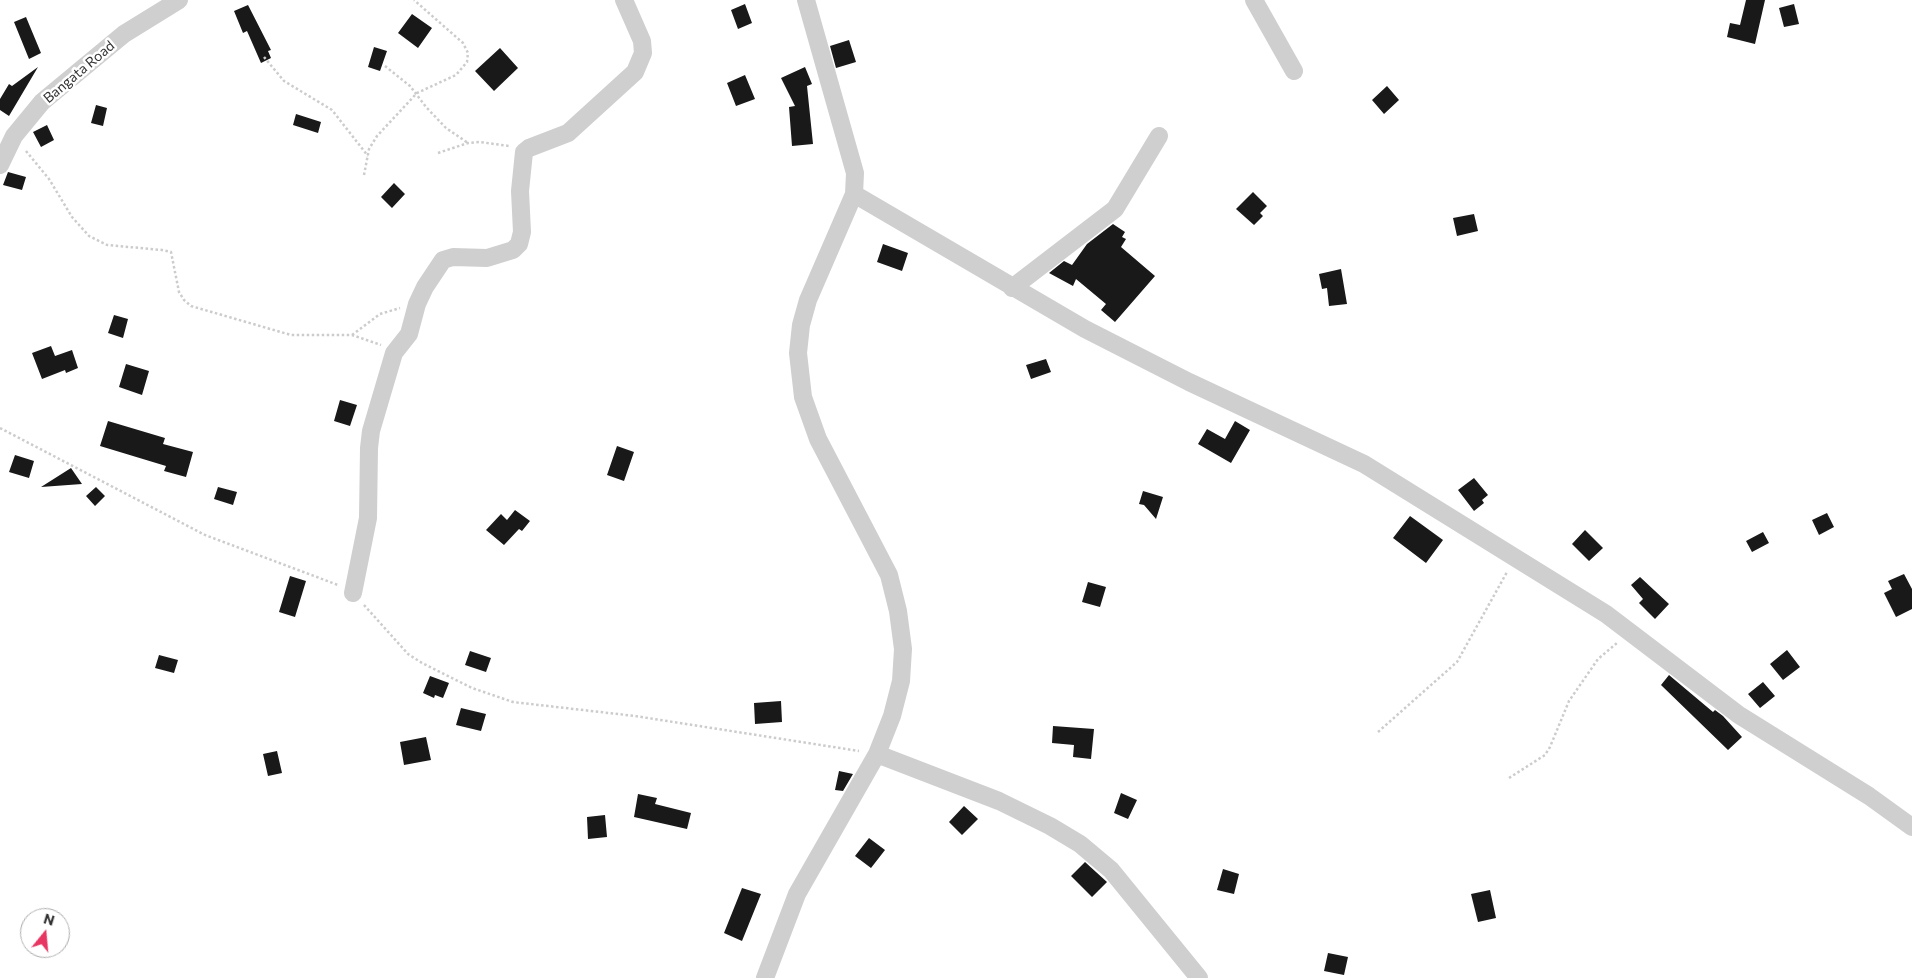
<!DOCTYPE html>
<style>
body{margin:0}
#map{position:relative;width:1912px;height:978px;overflow:hidden;background:#fff;font-family:Commissioner,sans-serif}
canvas{display:block}
.north{position:absolute;left:20px;top:908px;width:50px;height:50px;box-sizing:border-box;background:#fff;border:1px solid #adadad;border-radius:50%;rotate:17deg;font-size:14px;font-weight:700;line-height:20px;text-align:center;color:#323232}
.north::after{content:'';display:block;margin:auto;width:18px;height:22px;background:#e63661;clip-path:polygon(50% 0,100% 100%,50% 72%,0 100%)}
</style>
<div id="map">
<canvas width="1912" height="978"></canvas>
<div class="north">N</div>
</div>
<script>
const g = document.querySelector('canvas').getContext('2d');
g.lineJoin = 'round';
function paint(path, color) { g.fillStyle = color; g.fill(path, 'evenodd'); }
const toPath = rows => new Path2D(rows.map(r => 'M' + r).join(''));
function stroke(path, color, width, dash) { g.strokeStyle = color; g.lineWidth = width; g.lineCap = dash ? 'butt' : 'round'; g.setLineDash(dash || []); g.stroke(path); }
function drawText(font, color, halo, rows, align = 'center') {
  g.font = font + ' Commissioner,sans-serif'; g.lineWidth = 5; g.setLineDash([]); g.textBaseline = 'middle'; g.strokeStyle = halo; g.fillStyle = color; for (const [text, x, y, turn = 0] of rows) {
    g.save(); g.translate(x, y); g.rotate((+turn || 0) * Math.PI / 180); g.textAlign = isNaN(turn) ? turn : align; if (halo) g.strokeText(text, 0, 0); g.fillText(text, 0, 0); g.restore();
  }
}
paint(toPath([
 [1746,0,1765,0,1755,44,1727,37,1730,23,1740,25],
 [745,4,752,23,738,29,731,10],
 [1794,4,1799,24,1784,27,1779,8],
 [248,5,271,50,268,51,271,58,261,63,247,31,243,33,234,11],
 [412,14,432,28,418,48,398,33],
 [26,17,41,53,29,59,14,22],
 [849,40,856,62,836,68,830,46],
 [374,47,387,51,380,71,368,67],
 [500,48,518,68,494,91,475,71],
 [38,67,9,116,0,110,0,99,9,84,12,86],
 [805,67,812,84,807,86,813,144,792,146,789,107,795,106,781,78],
 [745,75,755,99,736,106,727,83],
 [1387,86,1399,100,1384,114,1372,100],
 [96,105,107,108,103,126,91,123],
 [296,114,321,122,318,133,293,125],
 [47,125,54,140,41,147,33,132],
 [8,172,26,177,22,190,3,185],
 [394,183,405,194,392,208,381,197],
 [1253,192,1267,206,1260,213,1263,216,1254,225,1236,209],
 [1474,214,1478,231,1457,236,1453,218],
 [1113,224,1125,232,1122,237,1126,239,1121,247,1155,276,1115,322,1101,310,1106,304,1076,279,1073,286,1049,273,1064,261,1072,265,1087,244],
 [883,244,908,253,902,271,877,262],
 [1341,269,1347,304,1329,306,1327,288,1322,289,1319,274],
 [114,315,128,319,123,338,108,333],
 [51,346,55,356,72,350,78,368,66,373,65,370,42,379,32,353],
 [1046,359,1051,372,1031,379,1026,365],
 [126,364,149,371,142,395,119,387],
 [340,400,357,405,350,426,334,421],
 [108,421,165,438,163,444,193,452,186,477,164,471,166,466,100,446],
 [1235,421,1250,430,1231,463,1198,444,1207,429,1225,439],
 [617,446,634,452,624,481,607,475],
 [15,455,34,461,29,478,9,472],
 [71,468,82,484,41,487],
 [1474,478,1488,495,1482,500,1484,503,1474,511,1458,490],
 [96,487,105,496,95,506,86,496],
 [218,487,237,492,233,505,214,499],
 [1143,491,1163,497,1156,519,1144,505,1139,504],
 [515,510,530,521,522,531,519,529,504,545,486,530,501,514,507,520],
 [1827,513,1834,527,1819,535,1812,520],
 [1410,516,1443,540,1426,563,1393,538],
 [1585,530,1603,548,1589,561,1572,544],
 [1763,532,1769,543,1752,552,1746,541],
 [1904,574,1912,589,1912,609,1896,617,1884,593,1892,589,1888,581],
 [290,576,306,581,295,617,279,612],
 [1640,577,1669,604,1655,619,1639,603,1643,599,1631,585],
 [1088,582,1106,587,1100,607,1082,602],
 [1787,650,1800,667,1783,680,1770,664],
 [470,651,491,658,486,672,465,665],
 [159,655,178,660,174,673,155,668],
 [1669,675,1713,712,1715,710,1723,716,1742,737,1728,750,1661,685],
 [430,676,449,683,443,698,435,695,434,698,423,693],
 [1763,682,1775,696,1760,708,1748,694],
 [781,701,782,722,755,724,754,703],
 [461,708,486,714,481,731,456,725],
 [1053,726,1094,729,1091,759,1073,757,1074,745,1052,743],
 [426,737,431,760,404,765,400,742],
 [277,751,282,773,268,776,263,754],
 [839,771,853,774,843,791,835,790],
 [1121,793,1137,800,1128,819,1114,813],
 [638,794,657,798,655,804,691,813,687,829,634,817],
 [964,806,978,819,962,835,949,822],
 [605,815,607,837,588,839,587,817],
 [869,838,885,850,871,868,855,856],
 [1085,862,1107,882,1092,897,1071,876],
 [1223,869,1239,874,1234,894,1217,890],
 [742,888,761,894,742,941,724,933],
 [1490,890,1496,918,1478,922,1471,894],
 [1328,953,1348,957,1344,975,1324,971]
]), '#191919');
stroke(toPath([
 [264,57,284,81,332,110,368,156],
 [385,66,410,86,426,107,446,128,468,143],
 [26,151,49,179,72,217,89,236,107,245,162,250,171,252,179,292,184,300,191,306,291,335,352,335,381,345],
 [438,153,468,143,480,142,509,146],
 [364,175,369,149,377,136,417,93,456,75,467,62,468,53,463,43,414,0],
 [352,335,380,314,400,308],
 [0,428,205,535,338,585],
 [364,605,408,654,422,663,472,688,513,702,635,716,859,751],
 [1378,732,1457,662,1507,572],
 [1509,778,1545,755,1550,747,1569,701,1598,659,1617,643]
]), '#ccc', 2.5, [2.5, 2.5]);
stroke(toPath([
 [1254,0,1294,71],
 [0,165,14,136,42,102,124,34,179,0],
 [854,194,1085,329,1189,382,1364,464,1606,614,1739,715,1869,796,1912,827],
 [1012,288,1115,209,1159,136],
 [353,593,368,518,369,448,371,431,394,353,409,334,417,304,425,287,443,260,453,257,487,258,513,250,519,244,522,232,520,191,524,152,529,148,568,133,635,72,643,53,642,41,624,0],
 [877,754,999,801,1050,826,1080,844,1111,870,1199,978],
 [765,978,797,894,877,754,892,716,901,681,903,649,898,611,889,575,818,439,803,397,798,353,801,325,808,300,854,194,855,173,806,0]
]), '#cfcfcf', 18);
drawText('14px', '#323232', '#fff', [
 ["Bangata Road",79,72,-40]
]);
</script>
